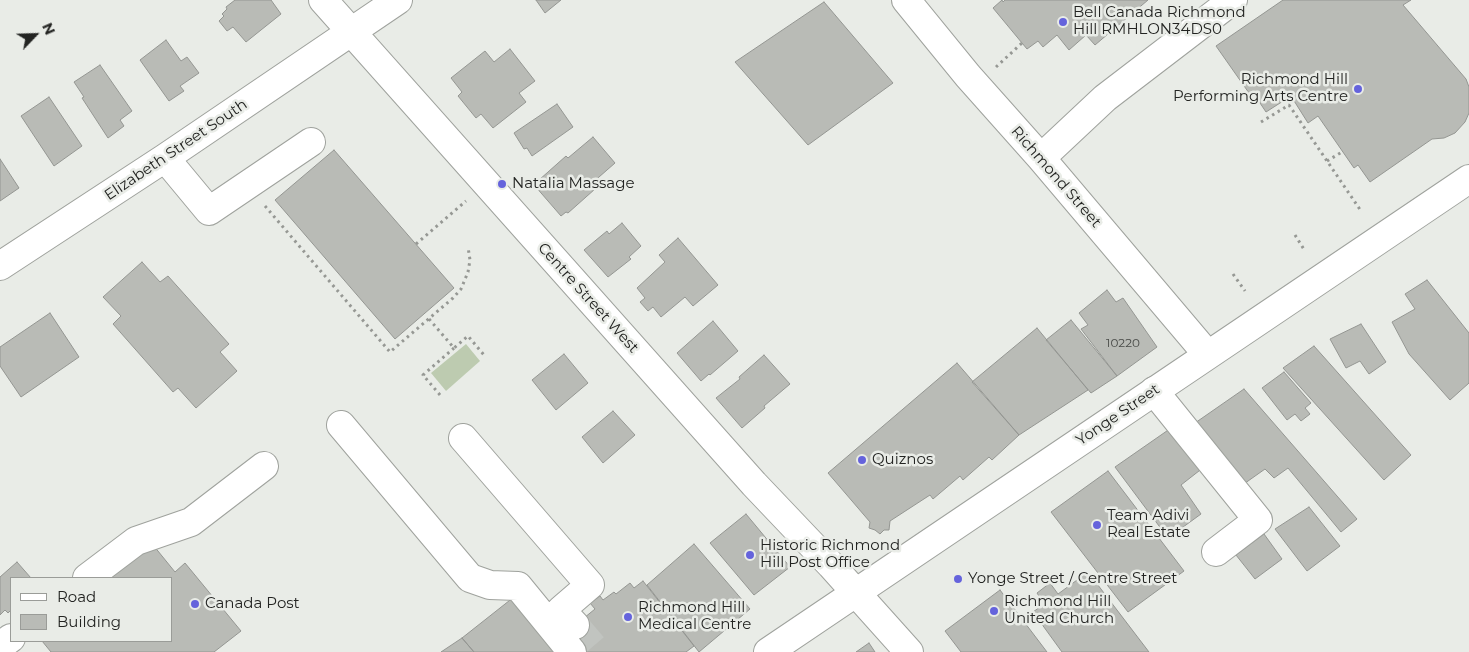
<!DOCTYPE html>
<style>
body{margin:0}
#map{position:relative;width:1469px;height:652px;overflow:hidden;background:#e9ece7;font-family:Montserrat,sans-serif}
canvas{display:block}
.legend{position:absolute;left:10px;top:577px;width:162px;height:65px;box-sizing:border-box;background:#e9ece7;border:1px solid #9a9c98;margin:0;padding:6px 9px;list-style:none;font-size:15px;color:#232422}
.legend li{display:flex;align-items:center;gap:10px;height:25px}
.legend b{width:25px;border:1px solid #9a9c98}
.north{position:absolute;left:10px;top:10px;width:50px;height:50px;-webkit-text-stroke:4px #e9ece7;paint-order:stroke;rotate:66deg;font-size:14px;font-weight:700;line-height:20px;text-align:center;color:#232422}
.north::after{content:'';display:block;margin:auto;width:18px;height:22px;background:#232422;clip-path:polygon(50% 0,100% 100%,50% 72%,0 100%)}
</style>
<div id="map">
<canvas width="1469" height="652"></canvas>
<ul class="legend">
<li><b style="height:6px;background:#fff"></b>Road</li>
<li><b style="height:14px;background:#b9bbb6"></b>Building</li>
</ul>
<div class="north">N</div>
</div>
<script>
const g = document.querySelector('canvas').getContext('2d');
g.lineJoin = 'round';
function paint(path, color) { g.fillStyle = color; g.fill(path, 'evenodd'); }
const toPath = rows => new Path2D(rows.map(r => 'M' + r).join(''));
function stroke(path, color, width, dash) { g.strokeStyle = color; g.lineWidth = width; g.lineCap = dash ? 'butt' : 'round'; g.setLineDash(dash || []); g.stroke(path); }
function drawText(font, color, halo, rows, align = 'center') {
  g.font = font + ' Montserrat,sans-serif'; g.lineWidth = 5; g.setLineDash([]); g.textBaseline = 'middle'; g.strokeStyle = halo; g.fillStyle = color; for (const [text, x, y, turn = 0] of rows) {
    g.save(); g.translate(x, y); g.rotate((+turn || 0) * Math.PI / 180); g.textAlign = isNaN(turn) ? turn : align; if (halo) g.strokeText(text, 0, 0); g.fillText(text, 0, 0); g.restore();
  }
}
paint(toPath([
 [466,344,480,361,446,391,431,373]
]), '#bdcbb0');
const building = toPath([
 [235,0,271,0,281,14,246,42,233,27,227,31,219,21,224,16,222,14,227,9,226,7,235,0],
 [536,0,561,0,545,13,536,0],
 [1002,0,1003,2,1005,0,1148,0,1095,45,1086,35,1069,50,1057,35,1043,47,1038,41,1027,49,993,8,1002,0],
 [1283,0,1411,0,1403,5,1466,79,1469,87,1469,113,1465,122,1455,133,1444,138,1432,139,1370,182,1358,165,1354,168,1318,116,1308,123,1291,96,1266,112,1252,91,1249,93,1216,46,1283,0],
 [824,2,893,83,808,145,735,62,824,2],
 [166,40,181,61,187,57,199,73,180,86,184,91,169,101,140,60,166,40],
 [510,49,535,81,519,93,526,102,493,128,481,114,476,118,458,96,462,92,451,78,485,51,494,62,510,49],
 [100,65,132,111,120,120,124,126,108,138,82,98,84,97,74,82,100,65],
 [49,97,82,146,54,166,21,116,49,97],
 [557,104,573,127,532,156,527,148,524,149,514,133,557,104],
 [593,137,615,163,591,184,595,189,568,213,566,212,561,216,535,186,540,182,539,180,566,156,568,158,593,137],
 [334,150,454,288,395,339,275,200,334,150],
 [0,159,19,188,0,201,0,159],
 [622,223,641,246,629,257,631,259,608,277,584,250,607,231,609,234,622,223],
 [678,238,718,285,693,306,685,297,661,317,653,307,648,311,640,302,645,298,637,288,665,262,659,255,678,238],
 [142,262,160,282,168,276,229,344,220,352,237,371,196,408,178,388,173,392,113,324,121,316,103,297,142,262],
 [1427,280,1469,333,1469,383,1450,400,1409,354,1392,322,1415,309,1405,294,1427,280],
 [1107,290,1116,302,1123,298,1157,347,1117,376,1081,329,1088,325,1079,313,1107,290],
 [50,313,79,357,21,397,0,366,0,347,50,313],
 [1071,320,1117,376,1091,393,1046,340,1071,320],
 [713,321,738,351,710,375,709,374,701,381,677,353,713,321],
 [1361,324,1386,362,1369,374,1360,361,1346,368,1330,339,1361,324],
 [1037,328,1088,390,1019,435,972,382,1037,328],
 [1314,346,1411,455,1384,480,1283,368,1314,346],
 [564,354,588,383,556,410,532,380,564,354],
 [764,355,790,384,764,406,765,408,742,428,716,398,740,379,739,377,764,355],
 [957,363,1019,435,992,460,989,457,963,480,960,476,933,499,930,495,890,521,889,530,884,530,880,534,875,530,869,528,870,522,828,473,957,363],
 [1284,372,1311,403,1305,408,1310,414,1301,421,1295,414,1287,420,1262,388,1284,372],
 [1244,389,1357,519,1341,532,1288,468,1274,478,1265,469,1241,486,1195,423,1244,389],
 [613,411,635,435,603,463,582,437,613,411],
 [1174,426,1204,467,1181,485,1201,514,1168,538,1115,467,1174,426],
 [1108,471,1184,571,1128,612,1051,512,1108,471],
 [1309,507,1340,546,1307,571,1275,529,1309,507],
 [746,514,790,567,754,595,710,543,746,514],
 [1264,534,1282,559,1255,579,1236,555,1264,534],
 [149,540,175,572,185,563,241,631,214,652,51,652,42,641,171,641,171,578,103,578,149,540],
 [694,544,750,609,699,652,647,585,694,544],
 [17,562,31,578,11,578,11,610,8,613,5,610,0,615,0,577,17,562],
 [1088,572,1149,652,1062,652,1033,612,1044,604,1037,593,1050,583,1058,594,1088,572],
 [643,581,694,646,686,652,584,652,568,631,595,609,590,603,600,596,603,600,614,592,616,594,630,583,634,588,643,581],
 [1000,590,1047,652,961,652,945,631,1000,590],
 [519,593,569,652,474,652,462,638,519,593],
 [462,638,474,652,441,652,462,638],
 [869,643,875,652,856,652,869,643]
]);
paint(building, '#b9bbb6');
stroke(building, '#949692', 1);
stroke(toPath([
 [575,625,598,652]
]), '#c1c4c0', 28, [28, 14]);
const minor = toPath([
 [323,0,754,484,831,565,909,652],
 [906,0,968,76,1041,158,1207,354],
 [165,158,209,211,311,142],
 [1041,158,1105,98,1233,0],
 [0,266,165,158,398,0],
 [1154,391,1258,520,1216,552],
 [341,425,470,578,490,585,518,586,572,652],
 [463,438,590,585,561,610,575,625],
 [87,578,136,541,191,522,264,466],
 [0,646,11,638]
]);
const major = toPath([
 [768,652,1469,179]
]);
stroke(minor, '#9fa29d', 30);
stroke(major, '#9fa29d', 30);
stroke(toPath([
 [996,67,1022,43],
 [1261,122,1289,105,1361,211],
 [1327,161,1342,152],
 [265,206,390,352,453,298,461,289,468,272,470,260,468,247],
 [1295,235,1305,251],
 [416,244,466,201],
 [1233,274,1245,291],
 [429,319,454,348,468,336,484,355],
 [440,395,423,375,454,348]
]), '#969894', 3, [2.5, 4]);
stroke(minor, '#fff', 28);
stroke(major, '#fff', 28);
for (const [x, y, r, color] of [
 [1063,22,5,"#6563dc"],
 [1358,89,5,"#6563dc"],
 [502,184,5,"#6563dc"],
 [862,460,5,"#6563dc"],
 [1097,525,5,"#6563dc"],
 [750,555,5,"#6563dc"],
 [958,579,5,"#6563dc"],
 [195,604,5,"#6563dc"],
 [994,611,5,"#6563dc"],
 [628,617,5,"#6563dc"]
]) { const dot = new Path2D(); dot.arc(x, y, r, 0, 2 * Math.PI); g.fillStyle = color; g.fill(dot); stroke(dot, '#e9ece7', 2); }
drawText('12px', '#484a47', null, [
 ["10220",1123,343]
]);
drawText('15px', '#232422', '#e9ece7', [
 ["Bell Canada Richmond",1073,13],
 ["Hill RMHLON34DS0",1073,30],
 ["Richmond Hill",1348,80,"right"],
 ["Performing Arts Centre",1348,97,"right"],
 ["Natalia Massage",512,184],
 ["Quiznos",872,460],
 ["Team Adivi",1107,516],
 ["Real Estate",1107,533],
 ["Historic Richmond",760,546],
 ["Hill Post Office",760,563],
 ["Yonge Street / Centre Street",968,579],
 ["Richmond Hill",1004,602],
 ["United Church",1004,619],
 ["Canada Post",205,604],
 ["Richmond Hill",638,608],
 ["Medical Centre",638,625]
], 'left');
drawText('15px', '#232422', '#e9ece7', [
 ["Elizabeth Street South",176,150,-34],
 ["Richmond Street",1056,177,49],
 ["Centre Street West",588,298,48],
 ["Yonge Street",1118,415,-34]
]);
</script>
